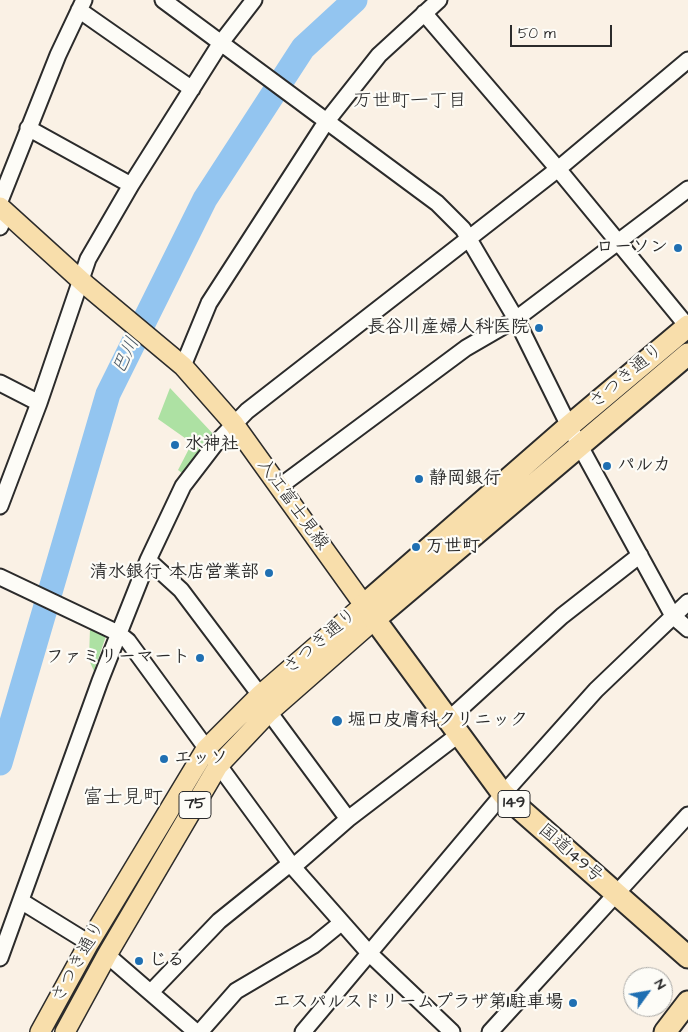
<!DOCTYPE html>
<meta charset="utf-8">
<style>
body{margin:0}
#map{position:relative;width:688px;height:1032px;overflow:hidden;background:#faf1e5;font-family:"Architects Daughter",sans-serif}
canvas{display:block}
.north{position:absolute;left:623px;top:967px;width:50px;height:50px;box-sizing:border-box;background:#fdfcf7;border:1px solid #a9a8a5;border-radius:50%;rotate:58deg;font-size:14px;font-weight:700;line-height:20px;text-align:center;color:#2b2b2b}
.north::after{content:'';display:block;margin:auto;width:18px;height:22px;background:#1f6fb2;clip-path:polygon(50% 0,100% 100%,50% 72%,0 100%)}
.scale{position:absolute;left:510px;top:25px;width:102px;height:22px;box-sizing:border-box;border:2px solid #2b2b2b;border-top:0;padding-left:6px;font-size:15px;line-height:18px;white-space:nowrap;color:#2b2b2b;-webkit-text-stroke:4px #fdfcf7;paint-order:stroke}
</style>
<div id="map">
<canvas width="688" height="1032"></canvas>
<div class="north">N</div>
<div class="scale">50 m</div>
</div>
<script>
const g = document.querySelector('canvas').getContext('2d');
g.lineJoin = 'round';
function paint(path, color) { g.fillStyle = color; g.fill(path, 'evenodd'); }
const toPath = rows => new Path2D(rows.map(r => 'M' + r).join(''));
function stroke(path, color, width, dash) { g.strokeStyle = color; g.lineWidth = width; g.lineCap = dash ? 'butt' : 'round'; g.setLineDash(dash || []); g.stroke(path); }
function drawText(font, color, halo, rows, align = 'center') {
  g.font = font + ' "Architects Daughter","Klee One",sans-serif'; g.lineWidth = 4.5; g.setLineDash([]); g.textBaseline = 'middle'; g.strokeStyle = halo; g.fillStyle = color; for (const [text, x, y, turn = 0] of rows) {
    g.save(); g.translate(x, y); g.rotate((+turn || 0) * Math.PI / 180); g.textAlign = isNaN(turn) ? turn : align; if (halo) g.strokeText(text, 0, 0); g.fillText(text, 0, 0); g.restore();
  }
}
paint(toPath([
 [170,388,216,437,186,476,178,470,192,443,158,419],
 [90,628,106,636,94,671,89,660]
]), '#ade1a3');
stroke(toPath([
 [0,763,108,394,205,199,303,48,355,0]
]), '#93c5f0', 25);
const minor = toPath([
 [163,0,437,203,463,229,516,319,569,426,673,616,688,629],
 [79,10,192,89],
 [424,13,558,169,688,327],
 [28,128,131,185],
 [0,201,58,55,84,0],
 [0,227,6,213],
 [183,366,209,303,326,122,379,55,439,0],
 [0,383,39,403],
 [279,487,466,348,516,319,688,189],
 [0,506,39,403,88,259,131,185,220,44,254,0],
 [148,560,181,590,260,695],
 [0,577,118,633,128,641,293,867,369,953,452,1032],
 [269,712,348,819],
 [448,720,562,616,640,555],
 [293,867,348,819,458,735],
 [21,901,89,943],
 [107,955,196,1032],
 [0,958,100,681,148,560,183,486,216,443,247,411,558,169,688,60],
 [151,992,219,921,291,863],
 [200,1032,236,991,314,945,341,923],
 [303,1032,503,794,596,690,688,602],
 [490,1032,688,815]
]);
const major = toPath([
 [0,207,86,285,183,366,234,424,364,605,260,695,206,749,89,943,40,1032],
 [65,1032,107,955,218,766,269,712,375,619]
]);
const highway = toPath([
 [688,326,569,426,364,605,503,794,688,957],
 [375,619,688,354],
 [665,1032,688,1002]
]);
stroke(minor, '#2b2b2b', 19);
stroke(major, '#2b2b2b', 22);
stroke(highway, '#2b2b2b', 25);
stroke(minor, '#fdfcf7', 15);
stroke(major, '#f8deab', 19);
stroke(highway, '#f8deab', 21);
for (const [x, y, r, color] of [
 [678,248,5,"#1f6fb2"],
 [539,328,5,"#1f6fb2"],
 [175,445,5,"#1f6fb2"],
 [607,466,5,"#1f6fb2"],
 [419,479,5,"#1f6fb2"],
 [416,547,5,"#1f6fb2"],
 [269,573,5,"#1f6fb2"],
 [200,658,5,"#1f6fb2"],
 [337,721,6,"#1f6fb2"],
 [164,759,5,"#1f6fb2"],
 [139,961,5,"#1f6fb2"],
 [573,1003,5,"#1f6fb2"]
]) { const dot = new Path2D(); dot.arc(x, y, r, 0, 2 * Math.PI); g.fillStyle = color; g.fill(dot); stroke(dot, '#fdfcf7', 2); }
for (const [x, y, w] of [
 [514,804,32],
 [195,805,32]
]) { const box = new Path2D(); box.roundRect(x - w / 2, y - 13.5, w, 27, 4); g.fillStyle = '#fdfcf7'; g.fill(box); stroke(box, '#2b2b2b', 1); }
drawText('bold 16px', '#2b2b2b', null, [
 ["149",514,804],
 ["75",195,805]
]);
drawText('bold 18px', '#2b2b2b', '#fdfcf7', [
 ["ローソン",668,248,"right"],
 ["長谷川産婦人科医院",529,328,"right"],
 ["水神社",185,445],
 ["パルカ",617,466],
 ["静岡銀行",429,479],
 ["万世町",426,547],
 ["清水銀行 本店営業部",259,573,"right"],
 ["ファミリーマート",190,658,"right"],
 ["堀口皮膚科クリニック",348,721],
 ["エッソ",174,759],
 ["じる",149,961],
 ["エスパルスドリームプラザ第1駐車場",563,1003,"right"]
], 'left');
drawText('18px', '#2b2b2b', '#fdfcf7', [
 ["さつき通り",627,377,-40],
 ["入江富士見線",292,505,54],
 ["さつき通り",321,642,-41],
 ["国道149号",570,854,41],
 ["さつき通り",79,962,-61]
]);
drawText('19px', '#2b2b2b', '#fdfcf7', [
 ["万世町一丁目",410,102]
]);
drawText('italic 19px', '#4a5966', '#fdfcf7', [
 ["巴川",127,356,-64]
]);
drawText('20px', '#2b2b2b', '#fdfcf7', [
 ["富士見町",123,799]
]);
</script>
